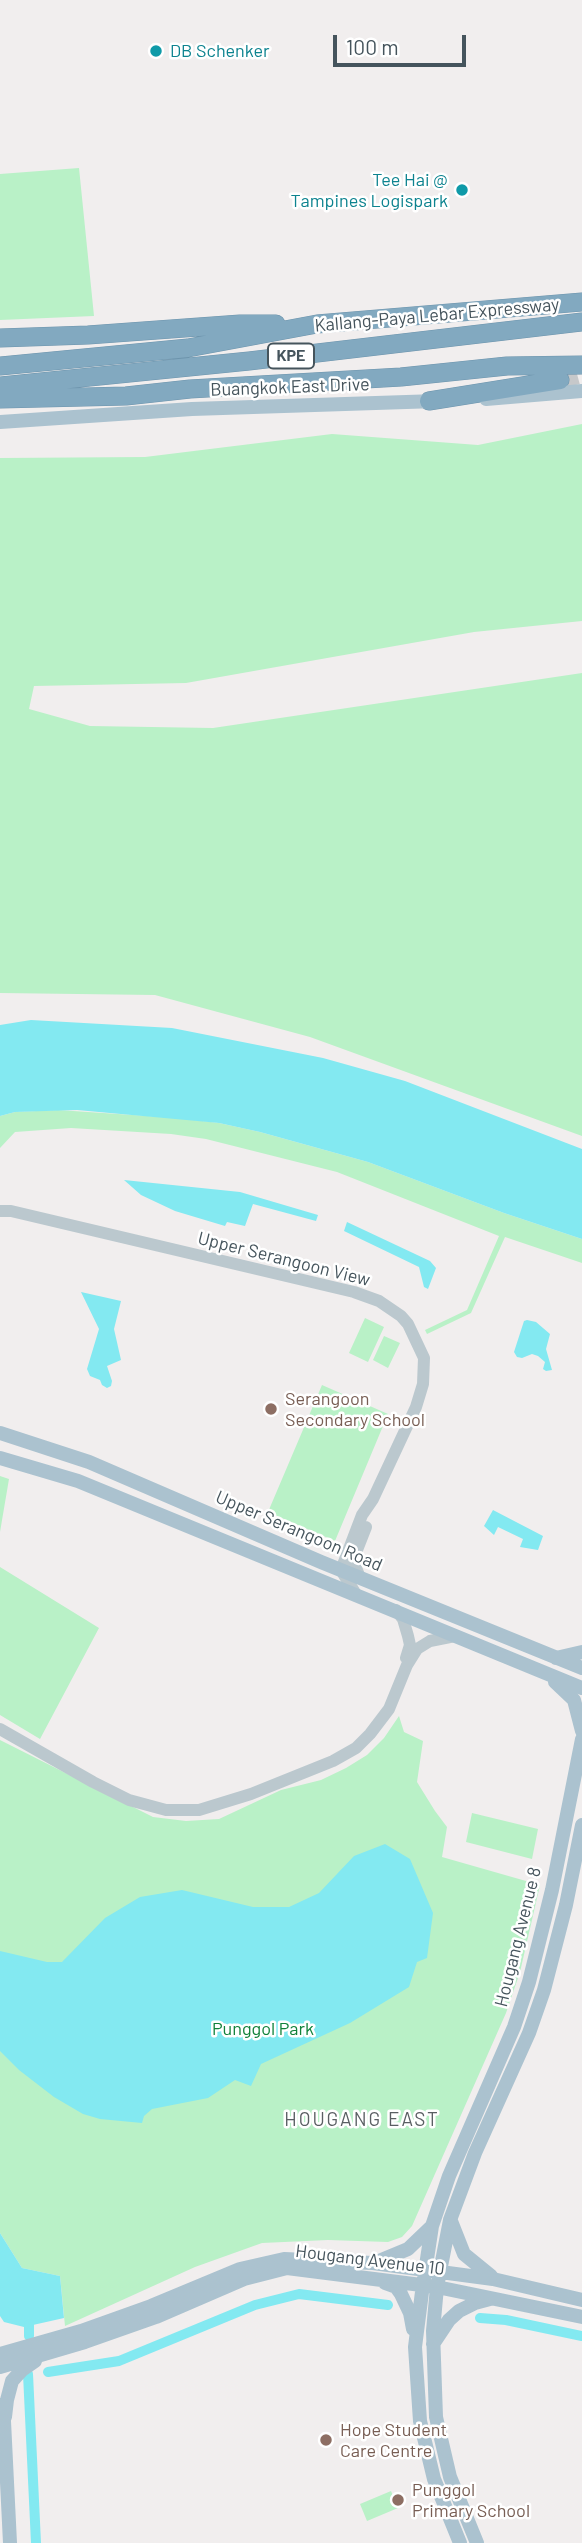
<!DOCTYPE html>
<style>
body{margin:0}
#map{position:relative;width:582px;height:2543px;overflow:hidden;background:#f1eeee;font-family:Barlow,sans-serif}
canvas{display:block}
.scale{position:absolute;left:333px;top:35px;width:133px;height:32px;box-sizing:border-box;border:4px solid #45545c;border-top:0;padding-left:9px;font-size:21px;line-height:24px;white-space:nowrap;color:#45545c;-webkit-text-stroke:5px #fff;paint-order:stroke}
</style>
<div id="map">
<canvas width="582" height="2543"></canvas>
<div class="scale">100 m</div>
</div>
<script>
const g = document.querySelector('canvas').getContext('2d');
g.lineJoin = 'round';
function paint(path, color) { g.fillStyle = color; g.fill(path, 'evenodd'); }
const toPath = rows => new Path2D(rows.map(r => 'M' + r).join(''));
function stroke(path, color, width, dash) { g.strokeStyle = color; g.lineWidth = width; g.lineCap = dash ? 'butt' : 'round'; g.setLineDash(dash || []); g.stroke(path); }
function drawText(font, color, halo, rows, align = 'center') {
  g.font = font + ' Barlow,sans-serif'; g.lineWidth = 5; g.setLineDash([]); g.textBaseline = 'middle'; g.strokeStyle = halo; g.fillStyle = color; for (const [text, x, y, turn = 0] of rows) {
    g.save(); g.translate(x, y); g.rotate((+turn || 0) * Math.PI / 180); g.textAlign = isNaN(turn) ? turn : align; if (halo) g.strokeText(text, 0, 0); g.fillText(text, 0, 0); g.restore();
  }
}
paint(toPath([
 [79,168,94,316,0,320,0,174],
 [582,424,582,621,474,632,186,683,34,686,29,709,90,726,213,728,582,673,582,1136,310,1037,155,995,0,993,0,458,145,457,332,434,478,445],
 [58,1110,178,1118,219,1123,260,1132,368,1162,504,1213,582,1239,582,1263,505,1237,471,1313,427,1334,425,1330,467,1310,499,1236,337,1172,206,1139,171,1134,71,1128,15,1132,0,1148,0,1116,15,1112],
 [365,1318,384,1327,368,1362,349,1353],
 [384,1336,400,1343,388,1368,373,1360],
 [322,1385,388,1414,335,1541,268,1512],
 [0,1476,9,1479,0,1532],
 [0,1567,99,1628,40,1739,0,1715],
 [399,1716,404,1732,423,1741,417,1782,435,1811,447,1827,442,1857,540,1885,520,1972,506,2013,412,2226,402,2237,388,2242,328,2240,262,2243,195,2267,65,2326,60,2276,22,2268,0,2233,0,1740,153,1817,186,1821,219,1819,281,1790,321,1780,346,1768,367,1755,384,1738],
 [472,1813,538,1829,532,1859,466,1842],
 [391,2491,398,2508,367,2521,360,2504]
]), '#b9f1c7');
paint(toPath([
 [31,1020,172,1028,323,1058,405,1081,582,1149,582,1239,504,1213,368,1162,260,1132,219,1123,77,1110,15,1112,0,1116,0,1025],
 [124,1180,240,1192,318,1215,316,1221,253,1204,245,1226,227,1222,225,1226,175,1211,141,1195],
 [347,1222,430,1261,436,1268,428,1289,424,1287,419,1267,344,1231],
 [81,1292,121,1301,114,1329,121,1360,107,1366,112,1381,111,1386,107,1388,102,1385,100,1380,90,1376,87,1369,99,1329],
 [527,1320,536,1322,550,1334,546,1349,552,1370,546,1371,543,1369,545,1362,538,1356,532,1354,522,1358,517,1357,514,1352,524,1321],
 [493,1510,543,1536,538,1550,520,1547,523,1539,498,1527,494,1535,484,1526],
 [385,1844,410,1859,433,1913,427,1958,417,1962,409,1987,350,2023,261,2064,251,2086,235,2080,208,2098,152,2109,144,2116,142,2123,100,2119,83,2114,54,2097,19,2070,0,2051,0,1951,47,1962,62,1962,105,1918,140,1897,182,1890,253,1907,289,1907,319,1893,354,1856],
 [0,2233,22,2268,60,2276,64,2318,24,2327,4,2322,0,2316]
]), '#83e9f1');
stroke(toPath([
 [480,2318,506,2320,582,2336],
 [29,2336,29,2325],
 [48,2372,119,2361,255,2305,299,2294,388,2305],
 [28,2374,36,2543]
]), '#83e9f1', 10);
stroke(toPath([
 [560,380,582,374]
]), '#c6c8ca', 18, [18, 9]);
const highway = toPath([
 [0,338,88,335,240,324,276,324],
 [0,366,188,348,317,324,582,302],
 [0,386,249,361,582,322],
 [0,399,126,396,190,389,401,377,507,366,582,365],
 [429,401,560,380]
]);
stroke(highway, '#6d94ac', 19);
stroke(toPath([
 [0,1211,11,1211,354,1292,379,1301,401,1316,408,1324,424,1358,423,1384,416,1407,373,1499,362,1515,341,1570,357,1596],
 [360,1578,355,1565,355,1555,366,1527],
 [396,1610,403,1619,408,1636,410,1645,406,1658],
 [0,1729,93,1782,129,1800,166,1810,199,1810,251,1794,333,1761,356,1748,370,1734,389,1709,407,1665,417,1649,430,1641,455,1636]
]), '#bbc8ce', 12);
stroke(toPath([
 [486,399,582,391],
 [0,422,192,409,437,401],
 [0,1433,89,1462,321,1562,582,1668],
 [0,1458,78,1481,582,1688],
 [556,1658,582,1652],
 [555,1682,574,1700,582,1731],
 [451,2221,464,2254,491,2276],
 [379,2261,408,2249,431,2227],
 [385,2283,396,2287,401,2294,410,2313,413,2329],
 [433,2344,449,2320,459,2311,475,2303,490,2299],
 [0,2354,81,2331,151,2306,240,2269,284,2259,373,2263,493,2279,582,2300],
 [0,2367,85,2342,156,2317,244,2279,287,2268,437,2287,582,2317],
 [0,2405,4,2421,10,2543],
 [5,2417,7,2400,12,2381,22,2370,35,2361],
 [460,2543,434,2479,420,2421,415,2347,422,2292,432,2226,449,2176,514,2027,529,1982,552,1890,582,1739],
 [477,2543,450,2477,436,2417,433,2331,437,2287,450,2220,475,2153,529,2033,544,1990,566,1905,582,1825]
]), '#abc2cf', 14);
stroke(highway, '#82a9c0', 18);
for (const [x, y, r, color] of [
 [156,51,7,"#0f9aa8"],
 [462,190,7,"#0f9aa8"],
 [271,1409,7,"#8d6e63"],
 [326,2440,7,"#8d6e63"],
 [398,2500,7,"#8d6e63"]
]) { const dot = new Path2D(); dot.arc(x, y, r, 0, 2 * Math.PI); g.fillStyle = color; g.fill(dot); stroke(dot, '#fff', 2.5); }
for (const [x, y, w] of [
 [291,356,46]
]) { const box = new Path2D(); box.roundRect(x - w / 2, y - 12.5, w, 25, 5); g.fillStyle = '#fff'; g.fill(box); stroke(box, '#45545c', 2); }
drawText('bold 16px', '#45545c', null, [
 ["KPE",291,356]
]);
drawText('18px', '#0d838f', '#fff', [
 ["DB Schenker",170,51],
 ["Tee Hai @",448,180,"right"],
 ["Tampines Logispark",448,201,"right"]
], 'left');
drawText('18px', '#45545c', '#fff', [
 ["Kallang-Paya Lebar Expressway",437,315,-5],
 ["Buangkok East Drive",290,387,-2],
 ["Upper Serangoon View",284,1259,14],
 ["Upper Serangoon Road",299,1531,23],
 ["Hougang Avenue 8",518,1937,-76],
 ["Hougang Avenue 10",370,2260,7]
]);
drawText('18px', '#785e54', '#fff', [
 ["Serangoon",285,1399],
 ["Secondary School",285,1420],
 ["Hope Student",340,2430],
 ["Care Centre",340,2451],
 ["Punggol",412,2490],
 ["Primary School",412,2511]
], 'left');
drawText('18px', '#11823a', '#fff', [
 ["Punggol Park",263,2029]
]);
g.letterSpacing = '2px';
drawText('19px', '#5a5f63', '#fff', [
 ["HOUGANG EAST",362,2120]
]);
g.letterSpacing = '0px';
</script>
